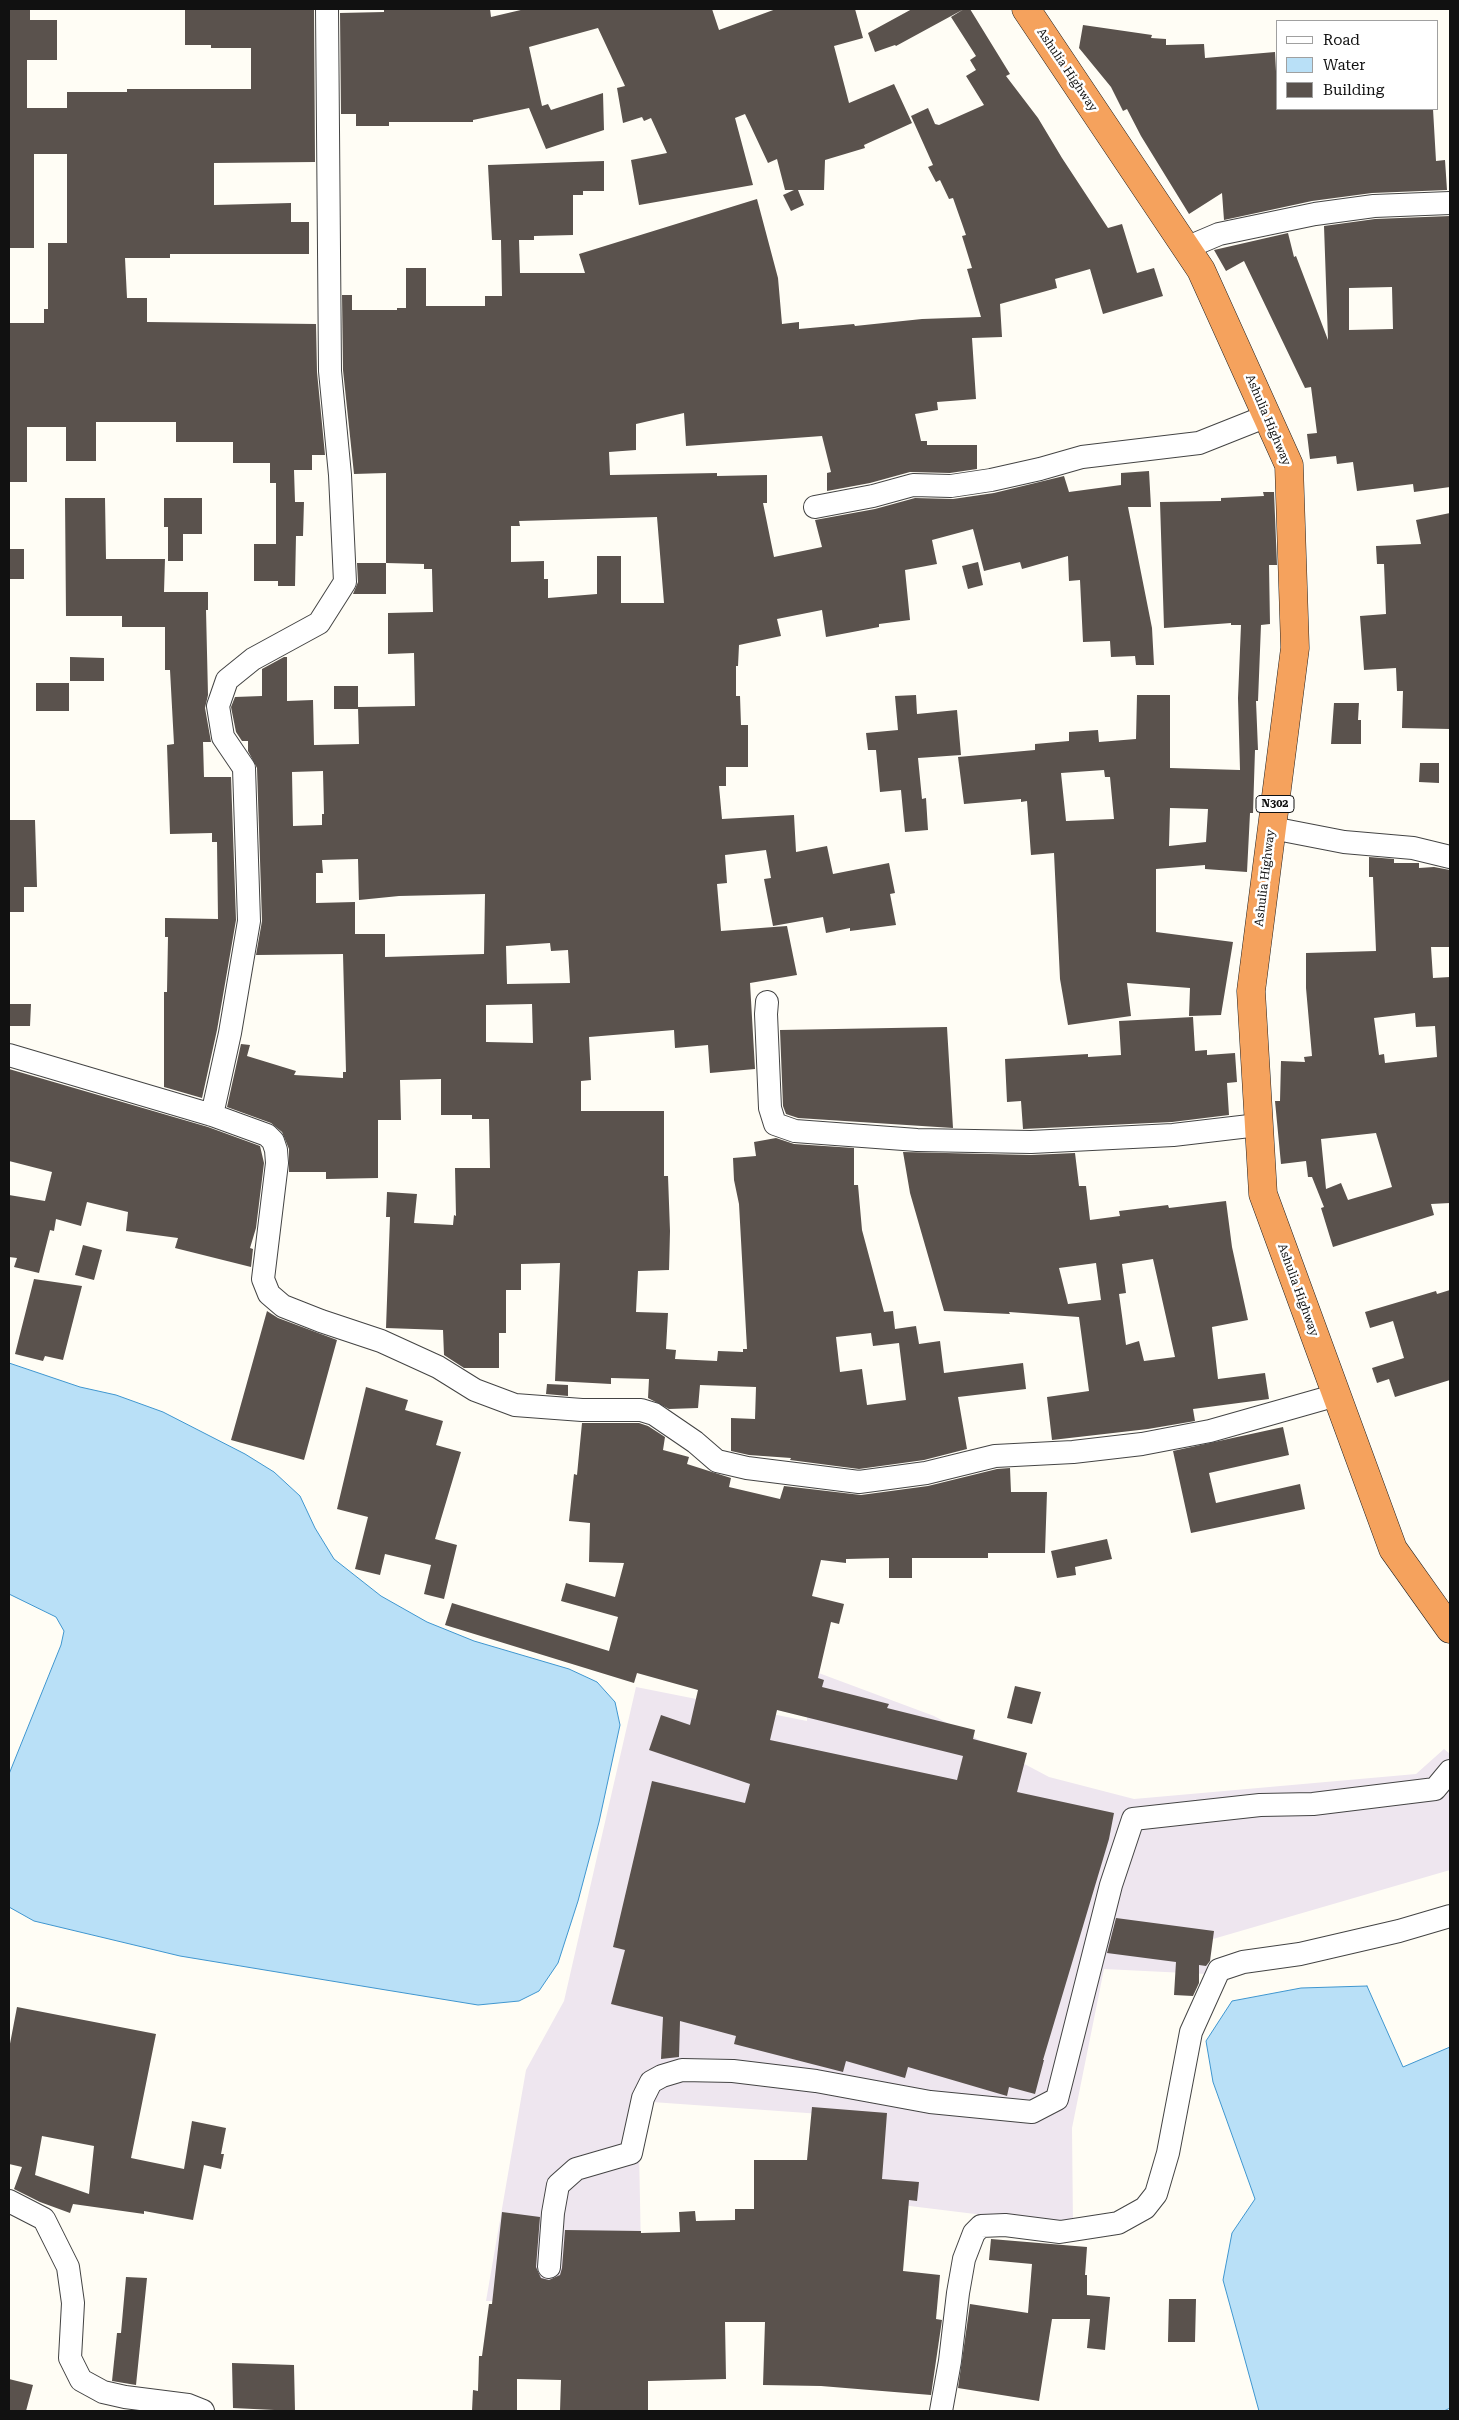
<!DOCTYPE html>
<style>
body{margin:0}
#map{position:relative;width:1459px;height:2420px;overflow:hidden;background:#fffdf5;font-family:"Roboto Serif",serif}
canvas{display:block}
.frame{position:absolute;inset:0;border:10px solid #111;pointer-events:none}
.legend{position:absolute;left:1276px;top:20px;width:162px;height:90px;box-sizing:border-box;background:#fff;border:1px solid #a0a0a0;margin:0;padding:6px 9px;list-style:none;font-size:15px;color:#111}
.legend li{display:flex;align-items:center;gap:10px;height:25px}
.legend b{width:25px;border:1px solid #a0a0a0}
</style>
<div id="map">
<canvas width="1459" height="2420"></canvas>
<div class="frame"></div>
<ul class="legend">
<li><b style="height:6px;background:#fff"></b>Road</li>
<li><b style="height:14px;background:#b9e0f7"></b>Water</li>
<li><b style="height:14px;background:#5a524d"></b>Building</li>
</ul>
</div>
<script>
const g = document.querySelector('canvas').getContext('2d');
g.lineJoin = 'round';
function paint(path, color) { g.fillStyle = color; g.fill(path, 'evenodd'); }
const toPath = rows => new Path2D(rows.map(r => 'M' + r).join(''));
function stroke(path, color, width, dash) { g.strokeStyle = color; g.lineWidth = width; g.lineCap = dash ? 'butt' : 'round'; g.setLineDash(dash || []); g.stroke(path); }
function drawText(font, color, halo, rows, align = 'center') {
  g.font = font + ' "Roboto Serif",serif'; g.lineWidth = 5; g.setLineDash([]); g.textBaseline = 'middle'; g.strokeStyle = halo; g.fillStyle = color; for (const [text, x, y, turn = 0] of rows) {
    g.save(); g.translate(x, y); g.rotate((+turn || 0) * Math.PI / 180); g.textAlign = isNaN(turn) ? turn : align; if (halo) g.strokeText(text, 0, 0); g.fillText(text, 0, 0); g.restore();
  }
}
paint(toPath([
 [808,1669,934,1716,1049,1777,1134,1799,1416,1774,1444,1749,1450,1754,1450,1870,1213,1939,1206,1974,1104,1969,1072,2128,1073,2226,812,2194,821,2114,638,2101,642,2300,486,2301,526,2070,564,2001,636,1687,807,1721]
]), '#eee6ef');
const water = toPath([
 [9,1363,80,1387,116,1395,163,1412,245,1454,274,1472,300,1496,315,1528,334,1559,381,1596,427,1622,474,1641,569,1669,597,1682,615,1702,620,1725,599,1822,578,1901,558,1963,539,1991,519,2001,478,2005,380,1989,180,1956,34,1921,9,1907,9,1774,61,1645,64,1631,56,1617,9,1594,9,1363],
 [1367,1986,1403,2067,1450,2047,1450,2408,1444,2411,1259,2411,1223,2280,1232,2233,1255,2199,1213,2082,1206,2041,1232,2001,1301,1988,1367,1986]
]);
paint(water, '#b9e0f7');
stroke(water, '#3f96cf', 1);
paint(toPath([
 [9,9,30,9,30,20,57,20,57,60,27,60,27,108,67,108,67,92,127,92,127,89,251,89,251,48,211,48,211,45,185,45,185,9,314,9,315,162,214,163,214,205,291,203,291,222,309,222,309,254,170,254,170,258,125,258,127,298,147,298,147,322,316,324,317,372,325,455,312,455,312,470,294,470,295,502,304,502,303,536,296,536,295,586,278,586,278,581,254,581,254,544,276,544,276,483,270,483,270,463,233,463,233,442,176,442,176,422,96,422,96,461,66,461,66,427,27,427,27,482,10,482,9,323,44,323,44,309,48,309,48,243,67,243,67,154,34,154,34,248,9,248],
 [384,9,490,9,491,17,525,9,712,9,719,30,776,9,855,9,863,38,834,46,849,103,894,84,912,123,864,145,865,148,825,160,824,190,798,190,804,205,791,211,783,195,794,190,785,190,777,159,768,163,745,114,735,118,753,185,639,205,631,160,667,153,651,118,644,121,642,117,623,123,617,88,625,86,598,28,529,47,542,106,548,104,551,110,603,93,604,130,546,149,529,108,473,120,473,122,389,122,389,126,356,126,356,114,341,114,340,13,384,12],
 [912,9,964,9,896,46,895,45,875,52,868,33],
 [964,9,970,9,1010,74,1006,76,1038,118,1062,158,1108,228,1122,224,1137,273,1154,268,1163,296,1103,314,1090,269,1055,279,1057,288,1000,304,1002,337,972,338,976,399,937,402,938,410,915,414,921,441,927,441,927,445,977,445,977,469,950,473,910,472,870,483,827,491,827,473,831,472,822,436,686,446,684,413,636,424,636,450,609,452,610,475,717,473,717,476,767,475,767,503,763,503,774,557,822,547,815,520,875,509,915,498,953,499,994,493,1064,476,1069,492,1121,485,1121,473,1149,471,1151,507,1128,507,1152,628,1154,665,1136,665,1135,656,1111,657,1110,641,1083,642,1080,580,1069,581,1068,556,1022,569,1020,562,984,571,973,529,932,540,937,564,905,570,910,620,879,624,879,627,826,637,822,610,777,619,781,636,739,645,738,666,736,666,736,696,740,696,741,725,748,725,748,767,726,767,726,786,719,786,722,819,794,815,796,852,827,846,833,874,889,863,895,893,890,894,896,925,850,931,850,928,826,933,823,917,773,926,764,879,771,878,766,850,725,855,727,883,717,884,721,931,787,926,797,975,750,983,755,1069,710,1073,708,1045,675,1048,674,1030,589,1037,591,1080,581,1081,581,1111,664,1111,664,1176,668,1176,670,1231,669,1270,638,1271,636,1312,668,1313,666,1349,676,1350,675,1359,717,1361,718,1351,743,1352,743,1349,747,1349,739,1204,734,1180,733,1158,756,1156,754,1142,776,1138,794,1144,854,1148,854,1185,858,1185,862,1230,884,1312,893,1311,895,1329,916,1326,919,1344,940,1341,944,1373,1023,1363,1026,1389,958,1397,967,1449,924,1460,859,1469,790,1460,791,1458,749,1455,731,1451,731,1418,755,1419,756,1387,700,1385,698,1408,669,1409,648,1398,649,1379,611,1378,611,1384,555,1381,560,1263,521,1264,521,1290,506,1290,506,1333,499,1333,499,1368,464,1368,444,1355,443,1330,386,1328,390,1217,386,1217,387,1192,417,1194,414,1223,453,1225,454,1215,456,1216,455,1168,490,1168,489,1119,472,1119,472,1115,441,1115,441,1079,400,1080,401,1120,378,1120,378,1178,326,1179,326,1172,289,1172,289,1149,282,1132,271,1123,227,1107,241,1044,250,1045,247,1056,296,1071,294,1075,343,1078,343,1072,346,1072,343,954,256,955,262,921,257,768,248,751,248,741,242,741,236,732,231,707,235,697,262,696,262,669,284,657,287,657,287,701,313,700,314,745,359,744,358,707,415,706,414,653,388,654,388,613,433,612,432,569,424,569,424,564,386,563,386,473,354,474,343,370,342,295,352,295,352,310,397,310,397,308,406,308,406,268,426,268,426,306,485,306,485,296,502,296,501,240,492,240,488,165,604,161,604,191,583,191,583,195,573,195,573,235,534,236,534,240,519,240,520,273,585,273,579,254,757,199,778,278,782,324,799,322,799,329,854,324,855,326,922,319,981,317,967,269,972,268,962,236,966,235,953,198,949,199,940,180,936,182,928,167,933,165,911,116,928,108,935,124,939,125,984,105,966,76,976,70,970,60,976,56,951,17],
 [657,517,664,603,621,603,621,556,597,556,597,594,548,598,548,579,544,579,544,561,511,562,511,526,520,526,519,521],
 [323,771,324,814,322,814,322,825,293,826,292,772],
 [358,859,359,900,399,896,485,894,484,954,385,957,385,934,355,934,355,902,316,903,316,873,323,873,322,860],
 [550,943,551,951,568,950,570,983,507,984,506,946],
 [532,1004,533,1043,486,1042,486,1005],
 [871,1333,873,1346,899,1343,906,1400,867,1405,862,1369,840,1372,836,1337],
 [1083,25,1152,35,1151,38,1166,39,1166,45,1204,44,1205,58,1275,52,1278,110,1433,109,1436,161,1445,160,1447,190,1372,193,1312,201,1224,220,1222,193,1189,214,1141,136,1127,109,1123,111,1111,87,1079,48],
 [1450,216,1450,487,1414,492,1413,484,1357,491,1353,462,1337,464,1336,456,1310,459,1307,434,1317,433,1311,387,1305,388,1244,261,1226,271,1214,250,1288,233,1294,257,1296,256,1328,340,1324,226,1375,219],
 [1392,287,1393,329,1349,330,1349,288],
 [1263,492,1274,492,1277,565,1269,565,1270,624,1261,625,1258,701,1256,701,1258,750,1255,750,1253,813,1250,813,1247,872,1205,869,1205,865,1156,869,1156,932,1233,942,1221,1015,1189,1016,1190,988,1127,983,1131,1016,1068,1025,1060,979,1054,853,1031,855,1027,801,1021,802,1021,799,964,804,958,757,1035,750,1035,744,1069,741,1069,732,1098,730,1099,742,1136,739,1137,695,1170,695,1170,768,1240,770,1238,698,1241,625,1231,625,1231,623,1164,628,1160,502,1221,501,1221,498,1264,496],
 [1104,770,1105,777,1110,777,1114,819,1066,821,1061,773],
 [1170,808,1208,809,1206,842,1169,846],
 [65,498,105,498,106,559,165,559,164,592,208,592,208,610,206,610,208,695,205,708,211,742,203,742,204,777,231,777,236,920,217,1030,202,1098,164,1087,164,992,167,992,168,937,165,937,165,918,218,919,217,842,212,842,212,833,170,834,167,745,174,744,170,670,165,670,165,627,122,627,122,616,66,616],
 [164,498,202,498,202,534,183,534,183,561,168,561,168,527,164,527],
 [1450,513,1450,729,1402,728,1403,691,1397,691,1396,668,1364,670,1360,616,1386,614,1384,564,1377,564,1376,546,1421,544,1416,520],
 [9,549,24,549,24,579,9,579],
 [978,562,983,585,968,589,962,566],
 [357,563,386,563,386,594,353,594,358,582],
 [70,657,104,658,104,681,70,681],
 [36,683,69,683,69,711,36,711],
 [334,686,358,686,358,709,334,709],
 [916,695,917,714,957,710,961,755,918,758,922,799,926,798,928,830,905,832,901,790,880,792,876,750,868,750,866,733,898,730,895,696],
 [1334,703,1359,703,1358,720,1361,720,1361,744,1331,744],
 [1420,763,1439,763,1439,783,1419,782],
 [9,820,35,820,37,887,24,887,24,912,9,912],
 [1369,857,1394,859,1394,863,1419,863,1419,868,1434,867,1450,870,1450,947,1431,947,1433,978,1450,977,1450,1203,1431,1204,1434,1215,1333,1247,1321,1208,1324,1207,1312,1177,1308,1177,1306,1161,1281,1164,1275,1101,1280,1101,1281,1061,1305,1062,1304,1057,1312,1056,1306,988,1306,953,1376,951,1373,877,1369,877],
 [1415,1013,1416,1027,1435,1026,1437,1057,1385,1063,1384,1054,1379,1055,1374,1018],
 [1376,1133,1392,1187,1348,1200,1341,1183,1326,1189,1321,1139],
 [9,1004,31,1004,30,1026,9,1026],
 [1193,1017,1195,1051,1207,1050,1207,1055,1235,1053,1237,1082,1227,1083,1229,1115,1172,1122,1023,1129,1021,1101,1007,1102,1005,1059,1088,1054,1088,1057,1121,1055,1119,1021],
 [947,1027,953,1128,798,1118,786,1114,783,1106,780,1030],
 [9,1069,208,1127,260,1146,264,1163,256,1228,250,1248,253,1249,251,1267,175,1248,178,1238,126,1231,128,1212,87,1202,81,1226,56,1219,54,1231,50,1230,39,1273,14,1267,17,1258,9,1257,9,1195,45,1201,52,1172,9,1161],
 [903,1152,1031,1155,1075,1153,1079,1186,1086,1186,1090,1220,1120,1216,1119,1211,1168,1205,1169,1208,1226,1201,1232,1247,1248,1320,1212,1327,1218,1379,1265,1373,1269,1399,1193,1409,1195,1421,1148,1429,1052,1440,1047,1397,1089,1391,1079,1317,1009,1312,1010,1314,944,1311,910,1193],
 [1153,1259,1175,1357,1144,1361,1139,1341,1126,1345,1119,1294,1126,1293,1122,1264],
 [1096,1263,1101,1300,1068,1304,1059,1268],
 [83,1245,102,1250,94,1280,75,1275],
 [34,1279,82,1286,63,1360,45,1356,43,1361,15,1354],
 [1450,1290,1450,1380,1395,1397,1389,1379,1377,1383,1372,1368,1404,1358,1393,1321,1370,1328,1365,1312,1436,1291,1437,1294],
 [267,1311,278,1318,337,1340,304,1460,231,1440],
 [547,1384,568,1385,568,1396,546,1394],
 [366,1387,408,1400,405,1410,443,1421,436,1445,461,1452,435,1539,457,1545,444,1599,424,1594,431,1565,385,1554,380,1575,355,1569,368,1517,337,1509],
 [582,1423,639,1423,648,1426,665,1437,663,1450,689,1457,687,1464,731,1478,729,1487,780,1499,784,1486,861,1495,928,1486,997,1469,1010,1468,1011,1492,1047,1492,1045,1553,988,1553,988,1558,912,1558,912,1578,889,1578,889,1558,846,1559,846,1563,821,1560,812,1596,844,1604,839,1624,831,1622,818,1678,824,1680,822,1687,889,1704,887,1708,975,1730,973,1739,1027,1753,1017,1792,1114,1813,1109,1839,1043,2060,1044,2060,1035,2094,1009,2087,1007,2096,908,2067,905,2078,846,2061,843,2072,734,2044,736,2036,680,2021,679,2057,661,2059,663,2017,611,2004,625,1950,613,1947,652,1781,745,1803,750,1784,649,1750,661,1715,690,1725,698,1690,637,1673,634,1683,445,1625,452,1603,609,1651,618,1617,561,1601,566,1583,615,1597,624,1563,589,1562,590,1523,569,1521,574,1474,577,1475],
 [777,1710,963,1756,957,1780,770,1740],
 [1283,1427,1289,1455,1209,1473,1216,1503,1300,1484,1305,1509,1191,1533,1173,1451],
 [1107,1539,1112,1559,1075,1567,1076,1575,1057,1578,1051,1551],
 [1015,1686,1041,1692,1032,1724,1007,1718],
 [1116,1918,1214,1931,1210,1961,1206,1966,1199,1965,1199,1983,1193,1996,1174,1995,1176,1962,1107,1953],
 [17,2007,156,2034,131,2158,184,2169,192,2121,226,2128,221,2154,224,2154,221,2169,204,2165,193,2220,144,2211,144,2214,73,2204,70,2213,40,2202,14,2189,22,2167,9,2164,9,2049],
 [42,2136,94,2146,89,2194,35,2175],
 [812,2107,887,2113,882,2179,919,2182,917,2201,909,2200,903,2271,940,2275,936,2319,942,2320,931,2395,821,2386,763,2385,765,2322,725,2322,726,2379,648,2381,648,2411,560,2411,561,2380,517,2379,517,2411,472,2411,473,2390,478,2391,479,2356,482,2356,489,2304,492,2304,502,2212,540,2217,536,2267,541,2278,549,2280,560,2275,562,2268,565,2230,641,2231,641,2233,680,2232,679,2212,695,2211,696,2221,735,2220,735,2209,754,2209,754,2160,807,2160],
 [991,2239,1087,2247,1085,2275,1087,2275,1087,2295,1110,2297,1105,2350,1087,2348,1090,2319,1052,2319,1039,2401,958,2388,970,2304,1028,2313,1032,2264,989,2260],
 [126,2277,147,2278,136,2385,112,2381,117,2333,121,2333],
 [1169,2299,1196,2299,1195,2342,1168,2342],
 [232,2363,294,2365,295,2411,233,2408],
 [9,2379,33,2385,26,2411,9,2411]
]), '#5a524d');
const street = toPath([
 [1186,248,1219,234,1315,214,1374,206,1450,203],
 [815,507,873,496,913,485,951,486,991,480,1040,469,1082,457,1199,443,1267,416],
 [1272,828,1344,842,1413,848,1450,857],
 [767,1002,766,1014,770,1108,775,1124,795,1131,917,1140,1031,1142,1173,1135,1258,1125],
 [9,1055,212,1115,267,1135,273,1141,276,1150,277,1163,263,1279,269,1294,283,1306,321,1321,381,1341,438,1367,475,1390,515,1405,582,1410,641,1410,654,1414,695,1442,717,1461,747,1468,859,1482,926,1473,995,1456,1073,1452,1142,1444,1210,1431,1337,1395],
 [212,1115,230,1033,249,921,244,768,223,737,218,706,227,680,253,659,319,623,345,582,340,475,330,371,327,9],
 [9,2201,44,2219,68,2267,73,2303,70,2358,81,2380,103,2392,125,2397,188,2405,203,2411],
 [549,2267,553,2213,558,2185,576,2169,631,2153,643,2098,651,2082,662,2076,682,2070,733,2071,816,2081,930,2102,1032,2112,1057,2099,1111,1885,1133,1819,1260,1805,1313,1804,1435,1789,1450,1771],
 [941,2411,950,2361,958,2293,964,2259,974,2233,981,2226,1005,2225,1060,2232,1118,2223,1145,2208,1156,2194,1168,2153,1191,2032,1219,1970,1243,1962,1300,1954,1399,1931,1450,1916]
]);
const highway = toPath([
 [1026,9,1201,270,1289,465,1295,648,1251,991,1263,1194,1393,1549,1450,1629]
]);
stroke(street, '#444', 24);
stroke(highway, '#222', 29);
stroke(street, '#fff', 22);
stroke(highway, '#f5a25d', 28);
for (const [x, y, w] of [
 [1275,804,38]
]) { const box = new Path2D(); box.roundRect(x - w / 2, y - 8.5, w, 17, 4); g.fillStyle = '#fff'; g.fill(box); stroke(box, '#111', 1); }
drawText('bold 11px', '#111', null, [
 ["N302",1275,804]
]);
drawText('12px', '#111', '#fff', [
 ["Ashulia Highway",1067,70,56],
 ["Ashulia Highway",1268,420,67],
 ["Ashulia Highway",1265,878,-83],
 ["Ashulia Highway",1298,1290,70]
]);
</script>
